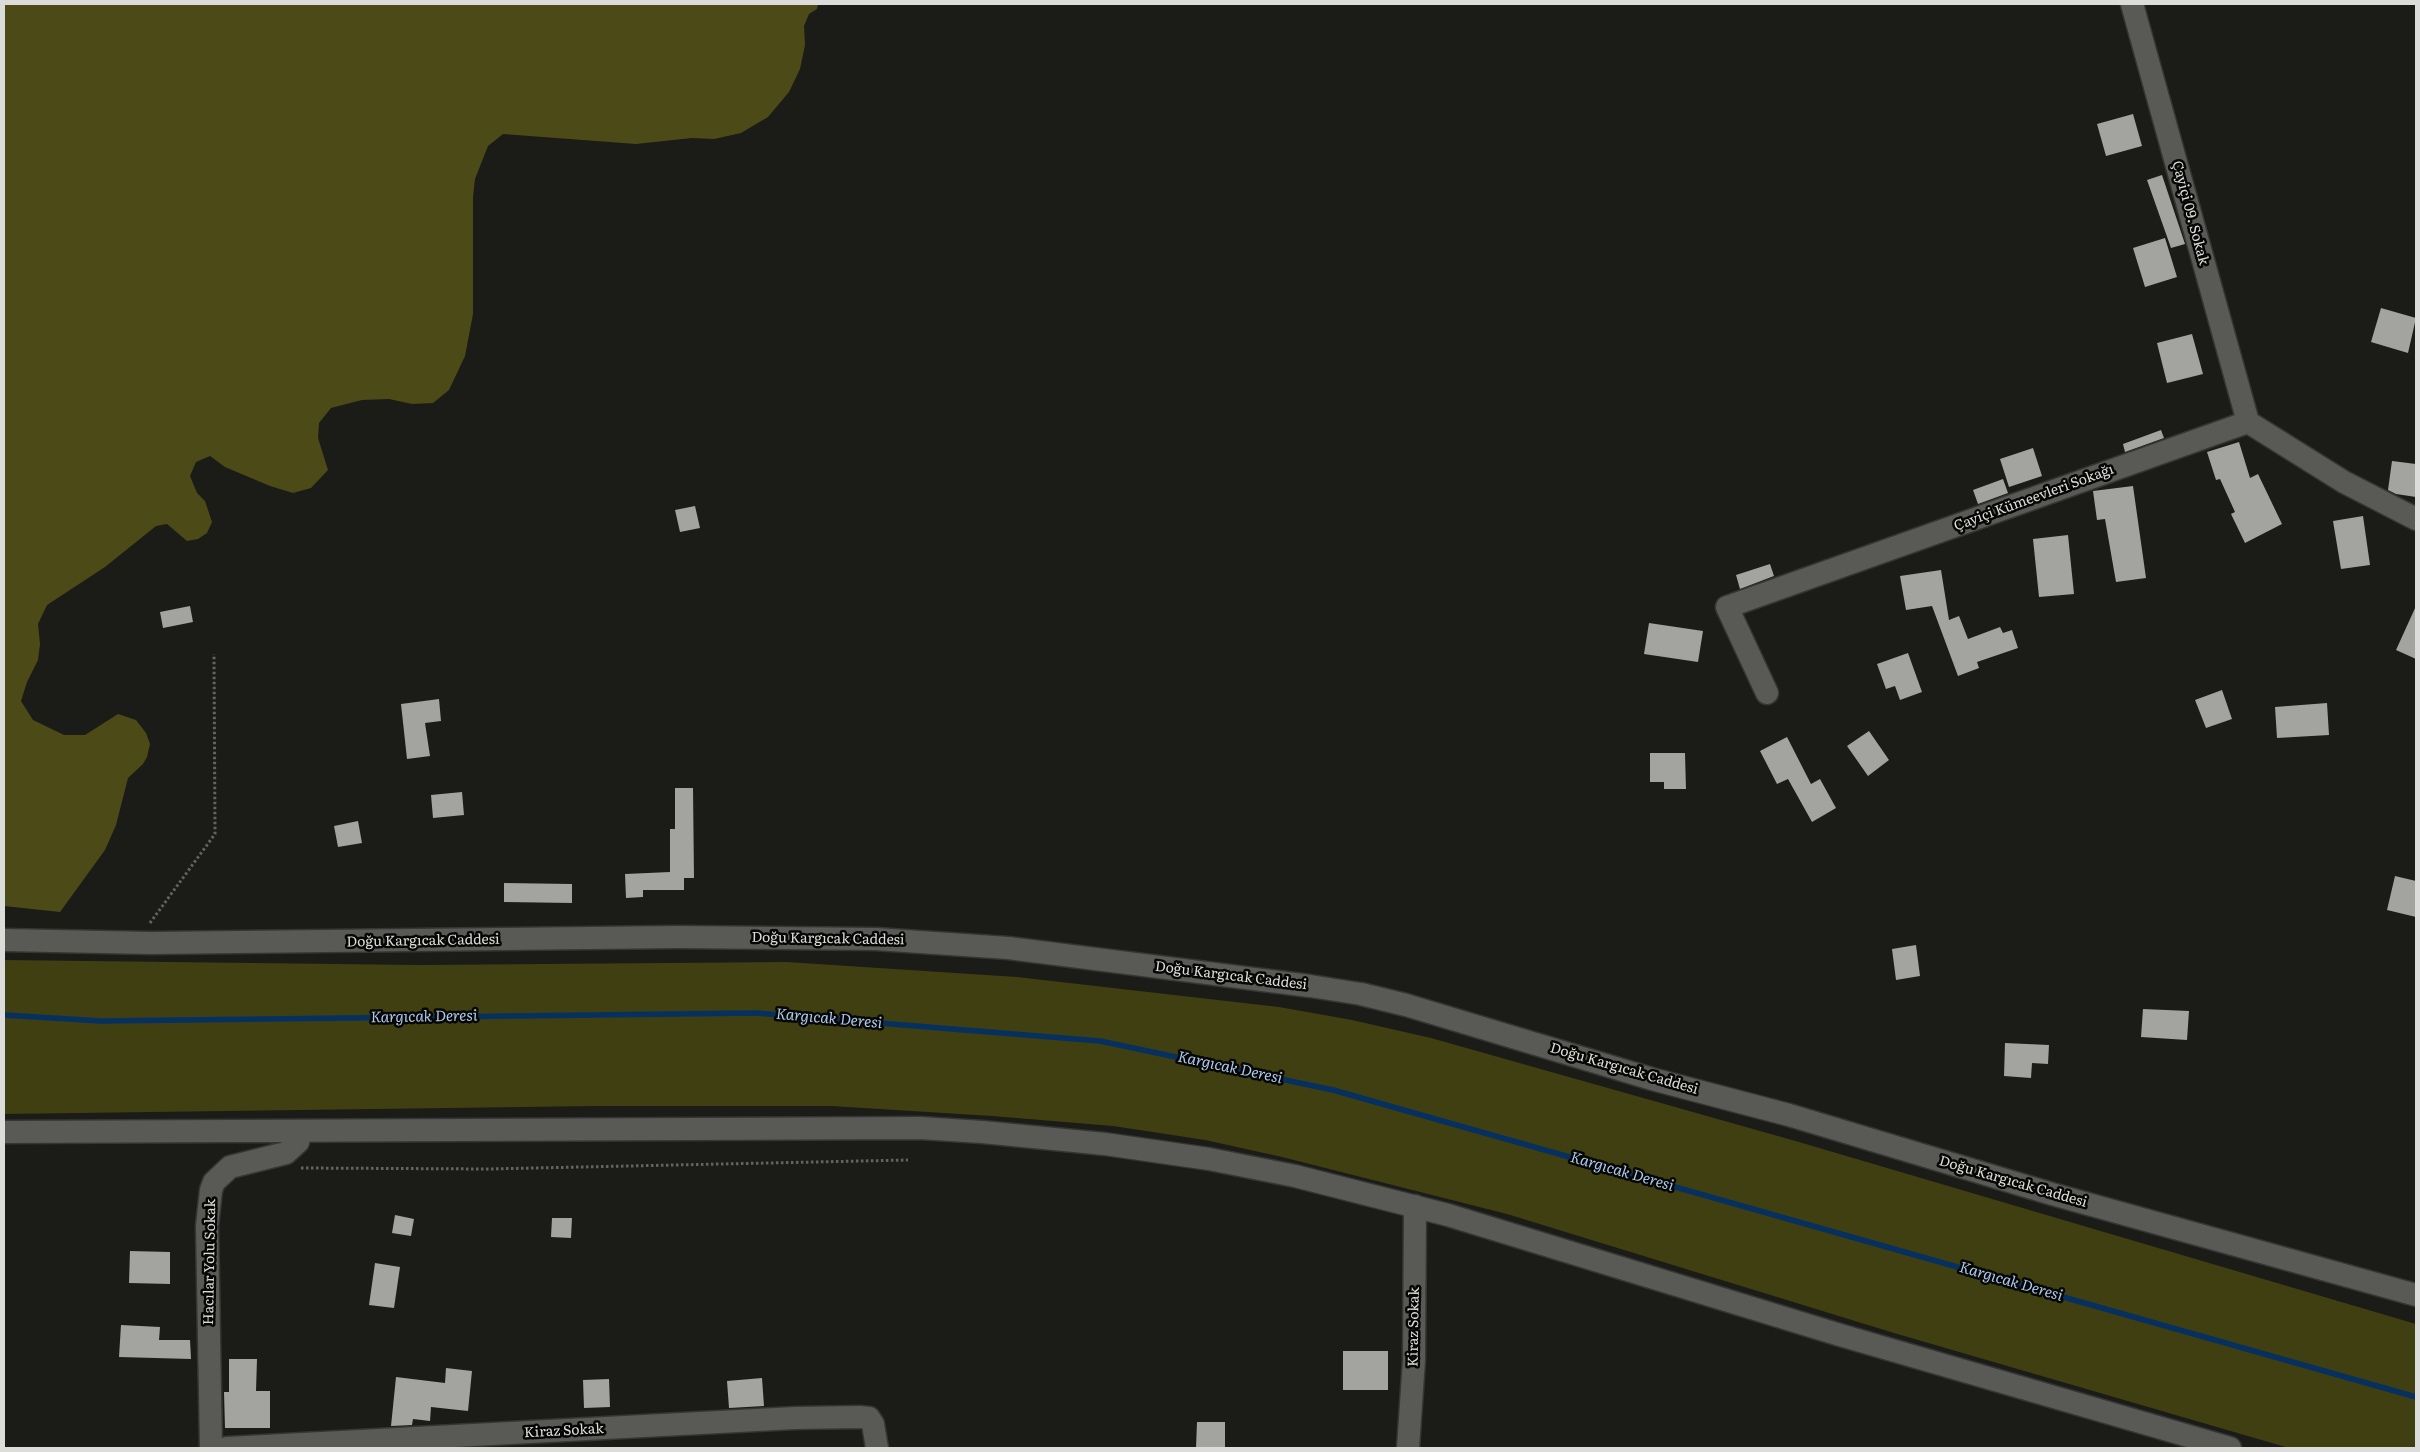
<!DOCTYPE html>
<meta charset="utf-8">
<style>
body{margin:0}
#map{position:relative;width:2420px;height:1452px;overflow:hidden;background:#1b1b18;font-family:Literata,serif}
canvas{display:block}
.frame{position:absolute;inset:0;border:5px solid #dcddda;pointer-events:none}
</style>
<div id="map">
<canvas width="2420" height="1452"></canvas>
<div class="frame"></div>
</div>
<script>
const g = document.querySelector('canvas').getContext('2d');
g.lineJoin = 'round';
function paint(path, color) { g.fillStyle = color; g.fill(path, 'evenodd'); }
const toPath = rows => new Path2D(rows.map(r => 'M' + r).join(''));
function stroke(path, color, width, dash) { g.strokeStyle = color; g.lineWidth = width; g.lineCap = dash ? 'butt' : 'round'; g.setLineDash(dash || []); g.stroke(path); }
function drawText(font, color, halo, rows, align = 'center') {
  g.font = font + ' Literata,serif'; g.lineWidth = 5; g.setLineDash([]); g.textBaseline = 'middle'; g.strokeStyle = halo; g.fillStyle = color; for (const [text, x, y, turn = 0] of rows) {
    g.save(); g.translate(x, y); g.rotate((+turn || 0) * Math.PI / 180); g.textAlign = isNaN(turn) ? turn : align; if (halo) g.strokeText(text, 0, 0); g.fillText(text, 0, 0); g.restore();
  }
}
paint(toPath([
 [4,960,420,965,787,962,1017,977,1279,1007,1352,1020,1431,1038,1799,1142,2416,1324,2416,1448,2289,1448,1894,1333,1507,1214,1282,1157,1205,1140,1113,1126,992,1116,831,1106,598,1106,4,1114]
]), '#3f3f11');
paint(toPath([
 [4,4,818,4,817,9,809,14,804,26,805,45,800,69,789,92,768,117,741,133,714,139,692,138,636,144,503,134,488,146,475,179,473,197,473,314,465,356,449,390,433,403,412,404,389,399,362,400,331,408,319,423,318,438,328,470,311,488,293,493,270,486,225,467,210,456,196,462,190,476,197,493,205,501,212,522,207,533,198,539,187,541,167,524,156,526,105,567,47,605,38,624,40,644,38,660,27,682,21,701,33,720,64,735,85,735,118,714,136,720,146,733,150,744,147,757,143,764,128,778,116,825,105,850,60,912,4,906]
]), '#4c4b18');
stroke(toPath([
 [4,1015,101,1021,756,1013,1100,1041,1333,1090,2416,1397]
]), '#06305f', 5.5);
paint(toPath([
 [2133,114,2142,146,2106,156,2097,124],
 [2162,175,2185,244,2171,248,2147,180],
 [2165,238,2177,277,2145,287,2133,248],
 [2381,308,2416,318,2408,353,2371,342],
 [2192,334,2203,374,2167,383,2157,343],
 [2161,430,2164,438,2125,452,2123,444],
 [2239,442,2250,478,2258,474,2282,524,2245,543,2231,514,2235,512,2220,479,2216,480,2207,452],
 [2033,448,2042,476,2009,487,2000,459],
 [2392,461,2416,464,2416,497,2396,494,2388,490],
 [2003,479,2008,493,1978,504,1973,490],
 [2133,486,2146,578,2116,582,2105,519,2097,520,2093,491],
 [695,506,700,528,680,532,675,510],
 [2363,516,2370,565,2341,569,2333,521],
 [2068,535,2074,594,2039,597,2033,539],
 [1770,564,1774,576,1740,589,1736,575],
 [1941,570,1949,620,1959,616,1968,639,2000,627,2003,633,2012,630,2018,648,1977,662,1979,668,1958,676,1932,606,1906,610,1900,576],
 [190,606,193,622,163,628,160,612],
 [2416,606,2416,659,2396,650],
 [1649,623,1703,631,1698,662,1644,654],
 [1908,653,1922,692,1900,700,1895,686,1886,689,1877,664],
 [2222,690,2232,719,2206,728,2195,700],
 [439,699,441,721,425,723,430,756,407,759,401,704],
 [2327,703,2329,735,2277,738,2275,707],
 [1869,731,1889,760,1868,776,1847,746],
 [1787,737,1811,784,1820,779,1836,808,1812,822,1788,779,1777,784,1760,751],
 [1650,753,1685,753,1686,789,1664,789,1664,782,1650,782],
 [675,788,693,788,694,878,684,878,684,890,643,890,643,897,626,898,625,874,670,872,670,829,675,829],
 [462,792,464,815,433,818,431,795],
 [358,821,362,843,338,847,334,826],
 [2395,876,2416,881,2416,917,2387,910],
 [504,883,572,884,572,903,504,902],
 [1916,945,1920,976,1896,980,1892,949],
 [2143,1009,2189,1011,2187,1040,2141,1037],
 [2005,1043,2049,1045,2048,1064,2032,1063,2031,1078,2004,1076],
 [395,1215,414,1219,411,1236,392,1233],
 [552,1218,572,1218,571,1238,551,1237],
 [130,1251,170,1252,170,1284,129,1283],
 [375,1263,400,1267,394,1308,369,1305],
 [121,1325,160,1327,159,1340,190,1340,191,1359,119,1357],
 [1343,1351,1388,1351,1388,1390,1343,1390],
 [229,1359,257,1359,256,1391,270,1391,270,1428,225,1428,224,1392,229,1392],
 [446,1368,472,1371,468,1411,431,1407,430,1421,413,1419,412,1425,391,1426,396,1377,445,1383],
 [762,1378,764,1406,729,1408,727,1381],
 [609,1379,610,1407,584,1408,583,1380],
 [1197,1422,1225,1422,1225,1448,1196,1448]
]), '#a3a39f');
const minor = toPath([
 [2132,4,2248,422],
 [1767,693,1727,607,2248,422,2344,482,2416,519],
 [4,940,151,943,678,937,876,939,1008,948,1310,986,1361,994,1406,1005,1652,1079,1789,1115,2052,1194,2416,1295],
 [4,1132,920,1128,982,1132,1105,1144,1209,1159,1295,1176,1448,1215,1840,1335,2230,1448],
 [211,1448,207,1226,211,1190,214,1182,230,1167,286,1153,298,1142,301,1132],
 [227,1448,795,1418,860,1417,869,1418,873,1424,877,1448],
 [1408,1448,1414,1360,1415,1206]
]);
stroke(minor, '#353533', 25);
stroke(toPath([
 [150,923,215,834,214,654],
 [301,1168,488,1169,908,1160]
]), '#636461', 3, [2.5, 2.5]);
stroke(minor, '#595956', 22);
drawText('14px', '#dcddda', '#060605', [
 ["Çayiçi 09. Sokak",2190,213,75],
 ["Çayiçi Kümeevleri Sokağı",2034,498,-20],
 ["Doğu Kargıcak Caddesi",828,939,1],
 ["Doğu Kargıcak Caddesi",423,941,-1],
 ["Doğu Kargıcak Caddesi",1231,976,7],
 ["Doğu Kargıcak Caddesi",1624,1069,16],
 ["Doğu Kargıcak Caddesi",2013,1182,16],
 ["Hacılar Yolu Sokak",210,1262,-89],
 ["Kiraz Sokak",1414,1327,-89],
 ["Kiraz Sokak",564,1431,-3]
]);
drawText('italic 15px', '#aecaee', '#060605', [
 ["Kargıcak Deresi",424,1017,-1],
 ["Kargıcak Deresi",829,1019,5],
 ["Kargıcak Deresi",1230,1068,12],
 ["Kargıcak Deresi",1622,1172,16],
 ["Kargıcak Deresi",2011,1282,16]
]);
</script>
